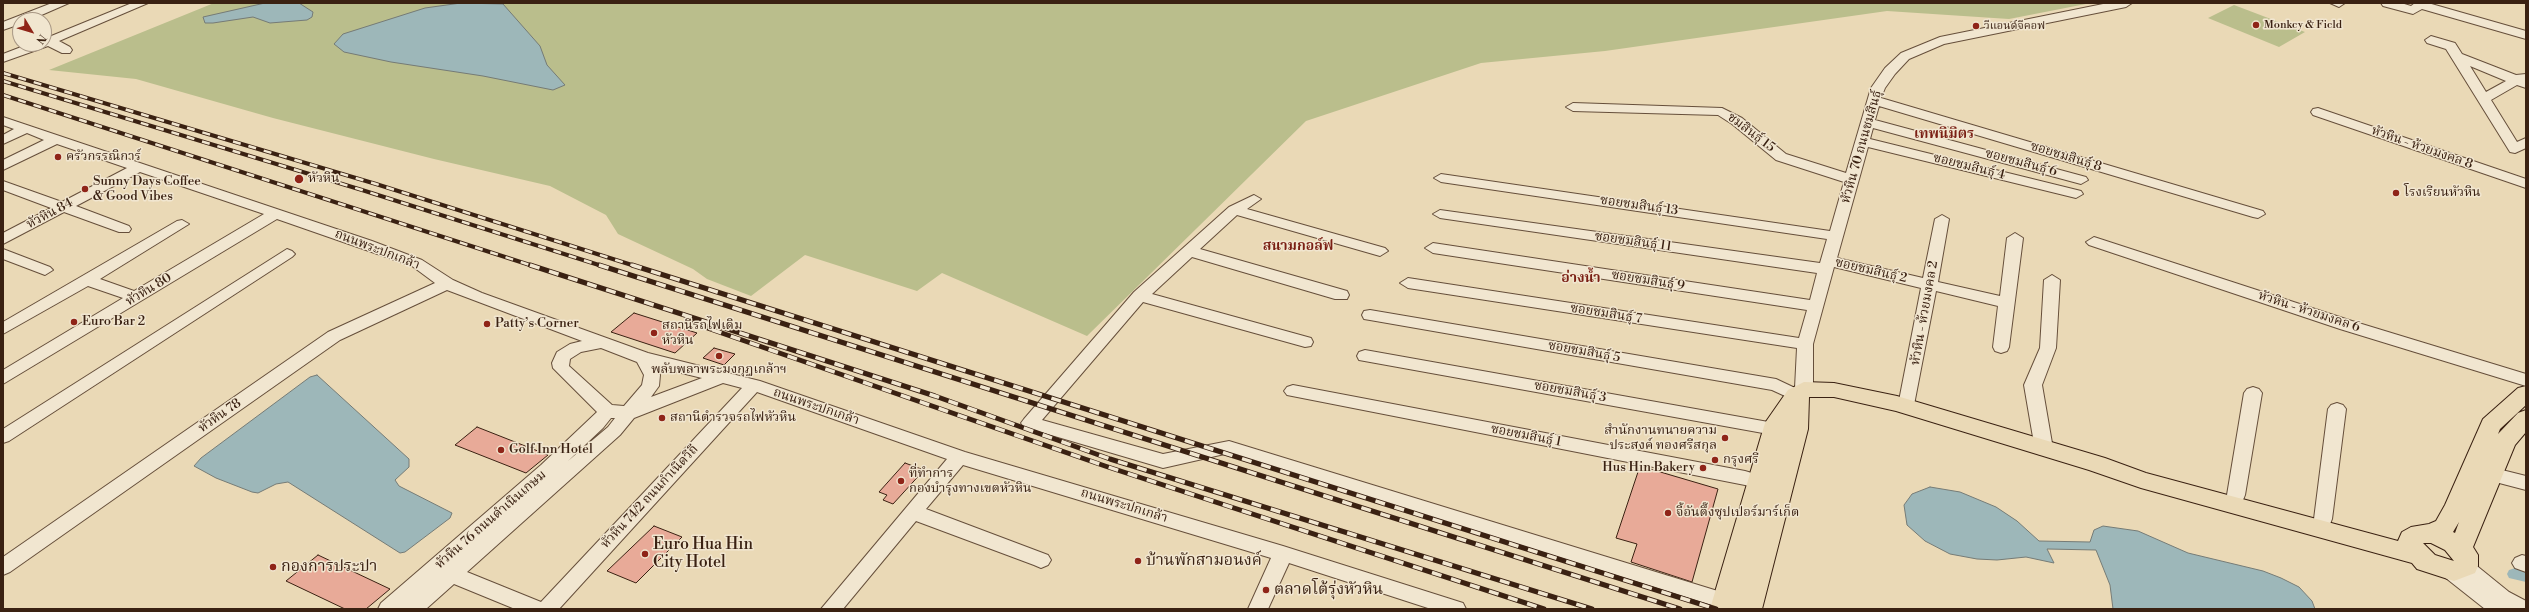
<!DOCTYPE html>
<meta charset="utf-8">
<style>
body{margin:0}
#map{position:relative;width:2529px;height:612px;overflow:hidden;background:#ead9b6;font-family:"Libre Bodoni",serif}
canvas{display:block}
.frame{position:absolute;inset:0;border:4px solid #3a2112;pointer-events:none}
.north{position:absolute;left:12px;top:12px;width:40px;height:40px;box-sizing:border-box;background:#f1e6d0;border:1px solid #a89784;border-radius:50%;rotate:128deg;font-size:11px;font-weight:700;line-height:16px;text-align:center;color:#3a2112}
.north::after{content:'';display:block;margin:auto;width:14px;height:18px;background:#8f2418;clip-path:polygon(50% 0,100% 100%,50% 72%,0 100%)}
</style>
<div id="map">
<canvas width="2529" height="612"></canvas>
<div class="frame"></div>
<div class="north">N</div>
</div>
<script>
const g = document.querySelector('canvas').getContext('2d');
g.lineJoin = 'round';
function paint(path, color) { g.fillStyle = color; g.fill(path, 'evenodd'); }
const toPath = rows => new Path2D(rows.map(r => 'M' + r).join(''));
function stroke(path, color, width, dash) { g.strokeStyle = color; g.lineWidth = width; g.lineCap = dash ? 'butt' : 'round'; g.setLineDash(dash || []); g.stroke(path); }
function drawText(font, color, halo, rows, align = 'center') {
  g.font = font + ' "Libre Bodoni","Noto Serif Thai",serif'; g.lineWidth = 3; g.setLineDash([]); g.textBaseline = 'middle'; g.strokeStyle = halo; g.fillStyle = color; for (const [text, x, y, turn = 0] of rows) {
    g.save(); g.translate(x, y); g.rotate((+turn || 0) * Math.PI / 180); g.textAlign = isNaN(turn) ? turn : align; if (halo) g.strokeText(text, 0, 0); g.fillText(text, 0, 0); g.restore();
  }
}
paint(toPath([
 [214,3,2091,3,2009,19,1887,11,1605,51,1481,63,1306,121,1087,336,942,273,917,291,805,255,751,296,707,279,693,269,618,234,606,215,550,186,434,159,273,118,136,79,49,70],
 [2234,5,2305,32,2279,47,2208,18]
]), '#babe8c');
const water = toPath([
 [265,3,299,3,313,12,312,17,307,20,270,23,253,17,213,23,205,23,203,17,265,3],
 [461,3,503,4,540,46,547,65,565,85,553,90,483,76,391,62,344,52,334,44,343,34,425,8,461,3],
 [317,375,409,459,409,467,395,480,399,486,452,513,450,518,405,552,400,553,288,482,276,484,258,493,252,492,216,478,194,466,201,458,310,377,317,375],
 [1930,487,1960,492,1996,507,2017,521,2039,541,2090,542,2094,530,2103,526,2138,531,2188,553,2263,571,2281,578,2299,587,2312,601,2315,609,2113,609,2110,585,2096,550,2047,549,2054,563,2026,557,1997,560,1977,559,1950,554,1925,541,1907,525,1904,505,1912,494,1930,487]
]);
paint(water, '#9db7b9');
stroke(water, '#757b76', 1);
paint(toPath([
 [2515,568,2526,570,2526,582,2509,578,2507,574,2509,570,2515,568]
]), '#9db7b9');
const building = toPath([
 [634,313,697,333,675,353,611,332,634,313],
 [714,348,735,354,724,365,703,358,714,348],
 [477,427,548,455,526,473,455,445,477,427],
 [905,463,924,470,893,504,883,500,887,495,879,492,905,463],
 [1640,466,1718,489,1692,582,1631,562,1637,544,1616,538,1640,466],
 [654,526,682,537,636,583,607,571,654,526],
 [318,555,390,589,366,609,345,609,286,581,318,555]
]);
paint(building, '#e8aa98');
stroke(building, '#3a2112', 1);
const minor = toPath([
 [52,3,69,3,30,20,20,20,20,24,3,30,3,22,52,3],
 [132,3,148,3,59,41,70,47,72,50,70,53,62,53,48,46,3,62,3,54,29,44,44,44,44,39,132,3],
 [2108,3,2132,3,2126,7,1944,44,1909,59,1895,74,1885,88,1881,98,2263,211,2265,214,2258,218,2253,217,1879,106,1875,120,2086,177,2088,180,2081,184,1873,128,1870,139,2081,191,2083,194,2076,198,1868,147,1837,258,1923,278,1935,219,1942,215,1949,219,1938,282,2000,296,2007,238,2015,233,2023,238,2009,347,2007,351,2001,353,1995,351,1993,347,1998,306,1936,291,1913,410,1907,412,1901,410,1898,406,1921,288,1834,267,1813,344,1813,389,1802,399,1796,401,1772,390,1370,320,1364,319,1362,315,1364,311,1370,310,1776,379,1795,388,1797,348,1408,288,1400,283,1408,278,1799,338,1807,310,1433,253,1425,248,1433,243,1810,300,1817,273,1440,218,1433,214,1440,210,1820,263,1827,239,1441,182,1434,178,1441,174,1830,231,1844,182,1776,160,1732,124,1718,115,1573,111,1566,107,1573,103,1722,108,1742,118,1786,154,1846,173,1871,88,1885,68,1901,53,1940,37,2108,3],
 [2330,3,2345,3,2339,7,2330,3],
 [2381,3,2401,3,2411,6,2415,3,2428,3,2526,31,2526,39,2422,9,2413,14,2383,6,2381,3],
 [2431,36,2455,43,2462,54,2516,75,2526,74,2526,88,2517,85,2491,100,2517,142,2526,138,2526,148,2515,153,2510,152,2446,49,2427,43,2425,40,2431,36],
 [2470,66,2506,81,2486,92,2470,66],
 [2318,108,2526,179,2526,188,2313,115,2311,112,2313,109,2318,108],
 [3,117,372,241,422,260,453,280,482,293,648,353,760,381,965,452,1283,546,1463,603,1466,609,1431,609,1289,563,1268,609,1248,609,1271,558,963,465,926,509,1048,555,1051,560,1048,565,1041,568,1034,565,916,521,843,609,821,609,947,459,757,392,559,609,515,609,454,584,426,609,378,609,381,603,541,465,597,412,553,368,552,363,557,352,570,344,582,341,447,290,340,340,10,572,3,575,3,557,328,332,435,283,412,266,277,219,3,384,3,370,123,298,88,286,3,334,3,322,177,221,182,220,189,224,100,279,134,291,264,214,140,172,76,206,129,226,131,229,129,232,119,232,64,212,3,244,3,233,51,208,3,190,3,181,62,202,127,168,57,144,3,170,3,160,44,140,27,133,3,144,3,135,14,129,3,125,3,117],
 [601,348,637,362,644,375,642,385,624,406,612,405,569,366,570,359,581,352,601,348],
 [657,367,702,378,651,397,659,386,660,375,657,367],
 [723,383,742,388,541,602,467,572,620,435,634,418,723,383],
 [611,418,615,418,608,427,568,461,603,428,611,418],
 [1254,195,1261,199,1247,209,1385,248,1388,251,1380,256,1237,215,1200,249,1347,291,1349,295,1347,299,1335,299,1192,257,1152,294,1311,338,1313,342,1311,346,1305,347,1143,302,1042,420,1163,454,1229,441,1734,596,1741,598,1744,604,1741,609,1724,609,1229,453,1163,468,1024,427,1021,423,1024,419,1134,292,1229,207,1254,195],
 [2094,237,2352,321,2526,374,2526,386,2340,329,2089,245,2086,242,2094,237],
 [3,249,50,267,53,270,45,275,3,259,3,249],
 [287,249,292,251,295,254,292,257,9,441,3,443,3,429,287,249],
 [2052,275,2060,280,2056,348,2042,385,2053,449,2050,454,2044,455,2038,454,2035,449,2024,385,2040,348,2044,280,2052,275],
 [1365,350,1774,423,1780,425,1783,429,1780,433,1774,435,1359,360,1357,356,1359,352,1365,350],
 [1293,385,1745,471,1775,480,1777,485,1775,490,1768,492,1745,485,1287,395,1284,391,1287,387,1293,385],
 [2253,387,2259,389,2262,393,2245,495,2243,500,2236,502,2229,500,2227,495,2244,393,2247,389,2253,387],
 [2337,403,2343,405,2346,409,2332,519,2330,524,2323,526,2316,524,2314,519,2328,409,2331,405,2337,403],
 [2490,467,2526,476,2526,490,2484,479,2481,474,2484,469,2490,467],
 [2522,555,2526,556,2526,572,2515,568,2512,563,2515,558,2522,555],
 [2465,559,2472,562,2509,592,2526,601,2526,609,2485,609,2442,575,2439,570,2442,565,2449,562,2456,565,2458,562,2465,559]
]);
const major = toPath([
 [1804,382,1834,383,1897,396,2105,458,2146,473,2398,541,2402,532,2411,527,2429,524,2436,521,2445,505,2483,419,2518,388,2526,386,2526,405,2500,429,2498,434,2518,413,2526,410,2526,432,2515,445,2473,547,2478,555,2478,566,2475,573,2454,581,2417,569,2412,563,2141,488,2089,470,1896,411,1834,397,1809,397,1808,429,1762,609,1736,609,1786,427,1736,609,1710,609,1765,423,1788,390,1804,382],
 [2459,522,2455,533,2453,532,2459,522],
 [2423,543,2431,543,2445,550,2454,561,2435,555,2423,543]
]);
stroke(minor, '#664f3b', 2);
stroke(major, '#3a2112', 2);
paint(minor, '#f1e6d0');
paint(major, '#ead9b6');
const railFar1 = toPath([
 [3,73,376,184,635,266],
 [3,81,362,190,602,266],
 [3,95,533,266]
]);
const rail = toPath([
 [530,265,935,396,1110,459,1592,609],
 [599,265,1680,609],
 [632,265,1716,609],
 [693,323,1105,466,1544,609]
]);
stroke(railFar1, '#3a2112', 4);
stroke(rail, '#3a2112', 5);
stroke(railFar1, '#f1e6d0', 2.5, [8]);
stroke(rail, '#f1e6d0', 3.5, [10]);
for (const [x, y, r, color] of [
 [2256,25,4,"#8f2418"],
 [1976,26,4,"#8f2418"],
 [58,157,4,"#8f2418"],
 [299,179,5,"#8f2418"],
 [85,189,4,"#8f2418"],
 [2396,193,4,"#8f2418"],
 [74,322,4,"#8f2418"],
 [487,324,4,"#8f2418"],
 [654,333,4,"#8f2418"],
 [719,356,4,"#8f2418"],
 [662,418,4,"#8f2418"],
 [1725,438,4,"#8f2418"],
 [501,450,4,"#8f2418"],
 [1715,460,4,"#8f2418"],
 [1703,468,4,"#8f2418"],
 [901,481,4,"#8f2418"],
 [1668,513,4,"#8f2418"],
 [645,554,4,"#8f2418"],
 [1138,561,4,"#8f2418"],
 [273,567,4,"#8f2418"],
 [1266,590,4,"#8f2418"]
]) { const dot = new Path2D(); dot.arc(x, y, r, 0, 2 * Math.PI); g.fillStyle = color; g.fill(dot); stroke(dot, '#f1e6d0', 1.5); }
drawText('11px', '#3a2112', '#f1e6d0', [
 ["Monkey & Field",2264,25],
 ["วีแอนด์จีคอฟ",1984,26]
], 'left');
drawText('13px', '#3a2112', '#f1e6d0', [
 ["ชมสินธุ์ 15",1751,133,37],
 ["หัวหิน 70 ถนนชมสินธุ์",1862,147,-74],
 ["หัวหิน - ห้วยมงคล 8",2422,148,19],
 ["ซอยชมสินธุ์ 8",2066,157,17],
 ["ซอยชมสินธุ์ 6",2021,163,15],
 ["ซอยชมสินธุ์ 4",1969,167,14],
 ["ซอยชมสินธุ์ 13",1639,206,8],
 ["หัวหิน 84",50,214,-28],
 ["ซอยชมสินธุ์ 11",1633,242,8],
 ["ถนนพระปกเกล้า",377,250,21],
 ["ซอยชมสินธุ์ 2",1871,271,13],
 ["ซอยชมสินธุ์ 9",1648,281,9],
 ["หัวหิน 80",149,290,-31],
 ["หัวหิน - ห้วยมงคล 6",2309,312,18],
 ["หัวหิน - ห้วยมงคล 2",1925,313,-80],
 ["ซอยชมสินธุ์ 7",1606,314,9],
 ["ซอยชมสินธุ์ 5",1584,352,10],
 ["ซอยชมสินธุ์ 3",1570,392,10],
 ["ถนนพระปกเกล้า",816,407,19],
 ["หัวหิน 78",220,416,-35],
 ["ซอยชมสินธุ์ 1",1526,436,11],
 ["หัวหิน 74/2 ถนนกำเนิดวิถี",650,497,-47],
 ["ถนนพระปกเกล้า",1124,506,17],
 ["หัวหิน 76 ถนนดำเนินเกษม",491,520,-41]
]);
drawText('13px', '#3a2112', '#f1e6d0', [
 ["ครัวกรรณิการ์",66,157],
 ["หัวหิน",308,179],
 ["Sunny Days Coffee",93,182],
 ["& Good Vibes",93,197],
 ["โรงเรียนหัวหิน",2404,193],
 ["Euro Bar 2",82,322],
 ["Patty’s Corner",495,324],
 ["สถานีรถไฟเดิม",662,326],
 ["หัวหิน",662,341],
 ["พลับพลาพระมงกุฎเกล้าฯ",719,370,"center"],
 ["สถานีตำรวจรถไฟหัวหิน",670,418],
 ["สำนักงานทนายความ",1717,431,"right"],
 ["ประสงค์ ทองศรีสกุล",1717,446,"right"],
 ["Golf Inn Hotel",509,450],
 ["กรุงศรี",1723,460],
 ["Hus Hin Bakery",1695,468,"right"],
 ["ที่ทำการ",909,474],
 ["กองบำรุงทางเขตหัวหิน",909,489],
 ["จี้อันตึ๊งซุปเปอร์มาร์เก็ต",1676,513]
], 'left');
drawText('bold 14px', '#7a1f14', '#f1e6d0', [
 ["เทพนิมิตร",1944,135],
 ["สนามกอล์ฟ",1298,247],
 ["อ่างน้ำ",1581,279]
]);
drawText('16px', '#3a2112', '#f1e6d0', [
 ["Euro Hua Hin",653,545],
 ["City Hotel",653,563],
 ["บ้านพักสามอนงค์",1146,561],
 ["กองการประปา",281,567],
 ["ตลาดโต้รุ่งหัวหิน",1274,590]
], 'left');
</script>
